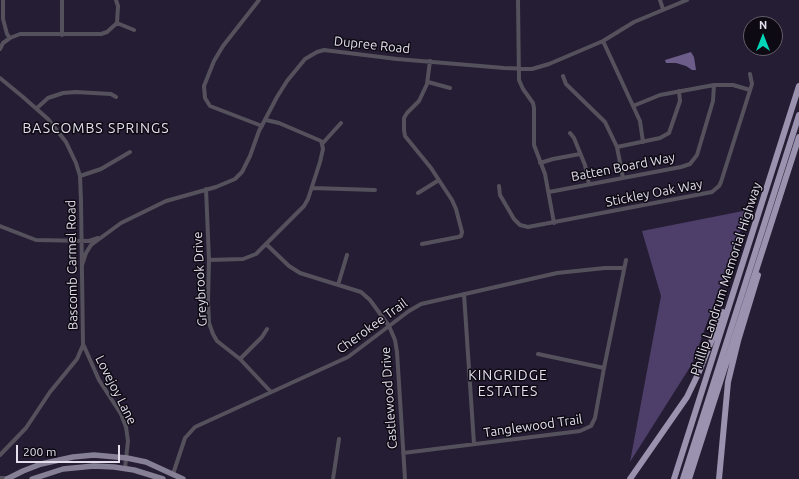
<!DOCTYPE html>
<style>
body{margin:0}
#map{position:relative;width:799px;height:479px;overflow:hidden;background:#251d33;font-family:Ubuntu,sans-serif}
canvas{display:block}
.north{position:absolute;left:743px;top:16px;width:40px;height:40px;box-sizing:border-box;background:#0d0a13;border:1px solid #635f6a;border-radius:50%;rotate:0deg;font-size:11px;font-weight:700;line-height:16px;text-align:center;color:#e3dfed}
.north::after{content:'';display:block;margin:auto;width:14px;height:18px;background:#00d5b7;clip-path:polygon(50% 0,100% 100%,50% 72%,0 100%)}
.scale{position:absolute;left:16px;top:445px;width:104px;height:18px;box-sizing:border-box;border:2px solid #e3dfed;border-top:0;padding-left:5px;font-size:12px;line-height:14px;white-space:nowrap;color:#e3dfed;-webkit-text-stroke:3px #0d0a13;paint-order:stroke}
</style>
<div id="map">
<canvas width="799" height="479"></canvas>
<div class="north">N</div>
<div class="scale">200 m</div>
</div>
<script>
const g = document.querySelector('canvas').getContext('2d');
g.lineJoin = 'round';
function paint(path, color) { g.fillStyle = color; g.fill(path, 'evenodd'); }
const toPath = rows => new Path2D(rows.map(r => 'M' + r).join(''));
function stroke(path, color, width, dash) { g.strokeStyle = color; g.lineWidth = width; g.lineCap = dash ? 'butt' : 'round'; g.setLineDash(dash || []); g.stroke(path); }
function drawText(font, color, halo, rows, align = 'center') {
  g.font = font + ' Ubuntu,sans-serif'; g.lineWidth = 3; g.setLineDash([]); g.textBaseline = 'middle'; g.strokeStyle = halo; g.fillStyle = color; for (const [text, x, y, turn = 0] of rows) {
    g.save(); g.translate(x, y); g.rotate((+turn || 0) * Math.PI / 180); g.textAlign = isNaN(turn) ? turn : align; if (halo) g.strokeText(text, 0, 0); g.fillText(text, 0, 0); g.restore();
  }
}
paint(toPath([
 [748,210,692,364,630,462,661,296,642,231]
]), '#4d3f69');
paint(toPath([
 [691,52,694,57,696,70,692,70,686,66,676,63,666,63,665,60]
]), '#6c5d8b');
stroke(toPath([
 [3,0,3,19,7,34,10,38],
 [259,0,223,46,214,61,204,86,205,98,210,106,262,126],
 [518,0,519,80,523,89,533,103,534,108,534,145,545,174,554,223],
 [660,0,663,9],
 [117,23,134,30],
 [62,35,62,0],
 [603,41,640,121,643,142],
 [0,49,3,43,10,38,20,34,101,34,107,32,117,23,118,6,116,0],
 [563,76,566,84,605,122,617,147,623,178],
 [0,78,23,97,48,119,66,142,76,163,80,176,81,201,83,345,77,359,50,392,26,428,0,455],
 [428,82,450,88],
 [633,106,660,95,714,85,733,85,750,90],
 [37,108,48,98,63,93,76,92,111,94,116,97],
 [570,133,574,138,585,165,589,184],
 [322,144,341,123],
 [617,147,660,138,669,133,680,101,679,91],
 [540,163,553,159,580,154],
 [80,176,101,169,130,152],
 [499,186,500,195,514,219,520,225,528,227,712,192,719,186,721,182,752,84,750,74],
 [312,188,375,190],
 [206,189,209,260,208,301,209,323,213,334,217,341,240,359,271,392],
 [549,192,681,167,690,164,697,155,713,101,714,85],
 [418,193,439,180],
 [0,226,36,240,89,241,98,238],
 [266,244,289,266,300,273,361,292,370,300,389,326,395,340,397,352,405,479],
 [422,244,458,237,461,236,462,232,456,209,452,200,431,168,405,136,404,130,404,118,407,113,419,101,427,84,430,61],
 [209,260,243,259,256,254,304,206,308,199,320,162,323,149,322,144,321,141,279,123,266,120],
 [82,265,86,253,91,245,121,223,166,201,216,187,235,179,242,172,250,156,259,131,277,97,287,81,305,59,317,52,324,50,397,59,504,68,532,69,549,64,603,41,634,22,687,0],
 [338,285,347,255],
 [464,294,474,444],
 [84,346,99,380,121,414,126,427,128,441,125,468],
 [538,354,604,368],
 [240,359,262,337,267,329],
 [403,453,580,431,591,426,595,418,604,368,626,260],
 [173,474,185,438,195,427,348,357,409,311,421,304,557,273,605,268,624,268],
 [0,478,8,478],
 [333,479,339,439]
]), '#54515c', 4);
stroke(toPath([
 [7,479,23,471,41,464,73,457,94,455,127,458,146,462,183,479],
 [32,479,63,469,94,466,114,467,134,470,163,479]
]), '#868097', 5.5);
stroke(toPath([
 [630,479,687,397,699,372,723,312],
 [674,479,799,86],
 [683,479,799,115],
 [689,479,799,137],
 [719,479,728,382,738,341,758,275]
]), '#9a92ae', 6);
drawText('13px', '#e3dfed', '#0d0a13', [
 ["Dupree Road",372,45,6],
 ["Batten Board Way",623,167,-11],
 ["Stickley Oak Way",654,193,-11],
 ["Bascomb Carmel Road",72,265,-91],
 ["Greybrook Drive",200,279,-93],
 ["Phillip Landrum Memorial Highway",726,279,-72],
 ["Cherokee Trail",372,326,-36],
 ["Lovejoy Lane",116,390,63],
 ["Castlewood Drive",389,398,-94],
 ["Tanglewood Trail",533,426,-8]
]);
g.letterSpacing = '1px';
drawText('14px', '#e3dfed', '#0d0a13', [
 ["BASCOMBS SPRINGS",96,128],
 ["KINGRIDGE",508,375],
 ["ESTATES",508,391]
]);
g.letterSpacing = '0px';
</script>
